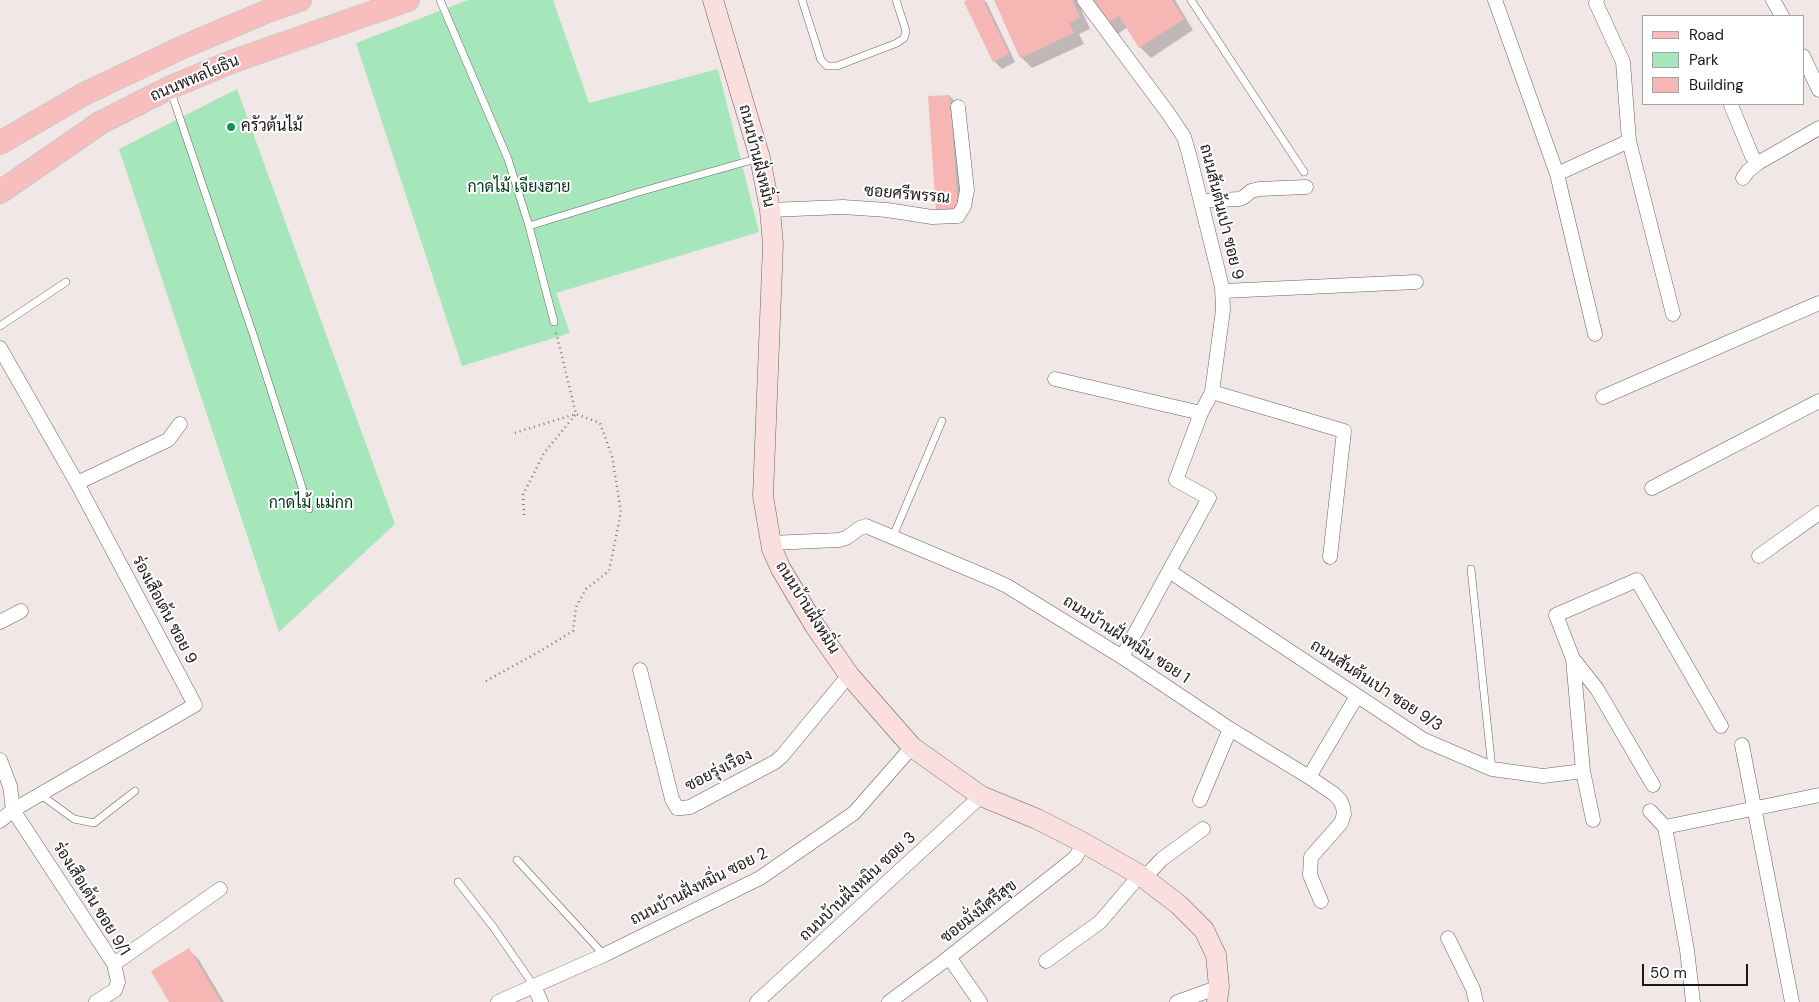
<!DOCTYPE html>
<meta charset="utf-8">
<style>
body{margin:0}
#map{position:relative;width:1819px;height:1002px;overflow:hidden;background:#f1e7e7;font-family:"DM Sans",sans-serif}
canvas{display:block}
.legend{position:absolute;left:1642px;top:15px;width:162px;height:90px;box-sizing:border-box;background:#fff;border:1px solid #a4a3a3;margin:0;padding:6px 9px;list-style:none;font-size:15px;color:#1b1818}
.legend li{display:flex;align-items:center;gap:10px;height:25px}
.legend b{width:25px;border:1px solid #a4a3a3}
.scale{position:absolute;left:1642px;top:964px;width:106px;height:22px;box-sizing:border-box;border:2px solid #1b1818;border-top:0;padding-left:6px;font-size:15px;line-height:18px;white-space:nowrap;color:#1b1818;-webkit-text-stroke:4px #fff;paint-order:stroke}
</style>
<div id="map">
<canvas width="1819" height="1002"></canvas>
<ul class="legend">
<li><b style="height:6px;background:#f8bebe"></b>Road</li>
<li><b style="height:14px;background:#a5e6ba"></b>Park</li>
<li><b style="height:14px;background:#f5b6b4"></b>Building</li>
</ul>
<div class="scale">50 m</div>
</div>
<script>
const g = document.querySelector('canvas').getContext('2d');
g.lineJoin = 'round';
function paint(path, color) { g.fillStyle = color; g.fill(path, 'evenodd'); }
const toPath = rows => new Path2D(rows.map(r => 'M' + r).join(''));
function stroke(path, color, width, dash) { g.strokeStyle = color; g.lineWidth = width; g.lineCap = dash ? 'butt' : 'round'; g.setLineDash(dash || []); g.stroke(path); }
function drawText(font, color, halo, rows, align = 'center') {
  g.font = font + ' "DM Sans",Sarabun,sans-serif'; g.lineWidth = 4; g.setLineDash([]); g.textBaseline = 'middle'; g.strokeStyle = halo; g.fillStyle = color; for (const [text, x, y, turn = 0] of rows) {
    g.save(); g.translate(x, y); g.rotate((+turn || 0) * Math.PI / 180); g.textAlign = isNaN(turn) ? turn : align; if (halo) g.strokeText(text, 0, 0); g.fillText(text, 0, 0); g.restore();
  }
}
paint(toPath([
 [468,0,553,0,589,103,718,69,759,232,556,293,570,333,462,366,356,43],
 [237,89,395,524,279,632,119,149]
]), '#a5e6ba');
paint(toPath([
 [970,0,984,0,987,3,1015,62,1002,69,994,61],
 [995,0,1077,0,1090,29,1079,34,1084,44,1032,68,1021,57],
 [1094,0,1175,0,1193,30,1151,58,1140,47,1128,27,1118,34,1107,23],
 [950,96,957,104,966,217,945,219],
 [189,950,199,960,224,1002,170,1002]
]), '#0003');
paint(toPath([
 [967,0,983,0,1009,54,993,62,964,2],
 [994,0,1072,0,1080,18,1069,23,1074,33,1020,58],
 [1092,0,1172,0,1184,19,1139,48,1119,16,1106,24],
 [950,95,958,210,936,211,928,96],
 [189,948,221,1002,169,1002,151,971]
]), '#f5b6b4');
const lane = toPath([
 [440,0,508,159,529,226,554,322],
 [802,0,821,60,827,66,837,66,897,43,904,38,906,31,896,0],
 [1191,0,1304,172],
 [171,92,253,334,309,509],
 [529,226,639,192,759,158],
 [0,326,66,282],
 [893,536,942,421],
 [1471,569,1492,769],
 [41,795,74,819,94,823,135,791],
 [517,860,604,955],
 [458,882,494,928,534,986]
]);
const street = toPath([
 [1084,0,1168,113,1184,137,1189,154,1222,287,1223,310,1212,392,1201,413,1176,480,1209,498,1122,657],
 [1495,0,1557,174,1595,334],
 [1597,0,1596,3,1623,62,1629,141,1673,314],
 [1773,0,1782,16],
 [1803,56,1819,90],
 [1731,105,1752,156,1758,163],
 [1557,174,1629,141],
 [1743,178,1748,171,1758,163,1819,128],
 [1201,201,1239,199,1244,197,1251,191,1259,189,1306,187],
 [770,210,843,207,887,210,932,217,958,216,964,206,967,190,958,107],
 [1223,291,1416,282],
 [0,348,77,483,195,705,13,810,114,964,118,982,115,990,96,1002],
 [1055,379,1201,413],
 [1212,392,1344,431,1330,557],
 [1603,397,1819,303],
 [77,483,168,440,180,424],
 [1652,488,1819,401],
 [770,543,839,540,846,538,860,528,866,526,992,579,1007,586,1122,657,1230,729,1309,777,1334,794,1340,800,1343,807,1344,814,1341,823,1311,857,1310,875,1321,901],
 [1759,556,1819,513],
 [1169,571,1424,740,1492,769,1543,776,1583,771],
 [0,622,21,611],
 [1574,660,1597,689,1653,785],
 [640,670,672,799,677,808,682,808,690,807,775,762,782,756,849,675],
 [1742,745,1792,1002],
 [0,760,10,786,13,810,0,821],
 [1309,777,1357,696],
 [1200,800,1230,729],
 [1650,811,1665,827,1687,950,1693,1002],
 [1593,820,1583,771,1573,659,1556,615,1637,580,1721,726],
 [1665,827,1819,795],
 [1144,878,1162,859,1203,829],
 [1448,938,1473,989,1476,1002],
 [949,957,980,1002],
 [1046,961,1100,922,1140,875],
 [114,964,220,889],
 [534,986,541,1002],
 [498,1002,604,955,760,878,854,813,912,747],
 [757,1002,981,796],
 [889,1002,943,962,1075,858,1084,843],
 [1177,1002,1219,987]
]);
const secondary = toPath([
 [713,0,760,158,770,210,773,244,763,496,772,549,781,569,815,626,849,675,912,747,981,796,1037,819,1084,843,1140,875,1179,905,1204,930,1216,955,1219,987,1217,1002]
]);
const primary = toPath([
 [0,143,84,94,183,47,268,11,300,0],
 [0,192,100,123,169,88,231,62,408,0]
]);
stroke(lane, '#696160', 8);
stroke(street, '#696160', 15);
stroke(secondary, '#696160', 21);
stroke(primary, '#c8c8c8', 24);
stroke(toPath([
 [524,515,523,495,544,453,576,414,556,332],
 [486,681,542,650,573,631,576,607,586,589,609,571,621,512,612,456,600,423,576,414,514,433]
]), '#7b7575', 2.5, [1, 4]);
stroke(lane, '#fff', 7);
stroke(street, '#fff', 14);
stroke(secondary, '#fbdfde', 20);
stroke(primary, '#f8bebe', 22);
for (const [x, y, r, color] of [
 [231,127,5,"#0d9554"]
]) { const dot = new Path2D(); dot.arc(x, y, r, 0, 2 * Math.PI); g.fillStyle = color; g.fill(dot); stroke(dot, '#fff', 2); }
drawText('16px', '#1b1818', '#fff', [
 ["ถนนพหลโยธิน",195,79,-23],
 ["ถนนบ้านฝั่งหมิ่น",756,156,76],
 ["ซอยศรีพรรณ",907,195,5],
 ["ถนนสันต้นเปา ซอย 9",1221,212,76],
 ["ถนนบ้านฝั่งหมิ่น",807,608,58],
 ["ร่องเสือเต้น ซอย 9",164,610,62],
 ["ถนนบ้านฝั่งหมิ่น ซอย 1",1126,640,33],
 ["ถนนสันต้นเปา ซอย 9/3",1376,686,33],
 ["ซอยรุ่งเรือง",719,771,-27],
 ["ถนนบ้านฝั่งหมิ่น ซอย 2",699,887,-27],
 ["ถนนบ้านฝั่งหมิน ซอย 3",858,887,-43],
 ["ร่องเสือเต้น ซอย 9/1",91,899,58],
 ["ซอยมั่งมีศรีสุข",979,912,-38]
]);
drawText('16px', '#1b1818', '#fff', [
 ["ครัวต้นไม้",241,127]
], 'left');
drawText('16px', '#003519', '#fff', [
 ["กาดไม้ เจียงฮาย",519,188],
 ["กาดไม้ แม่กก",311,504]
]);
</script>
